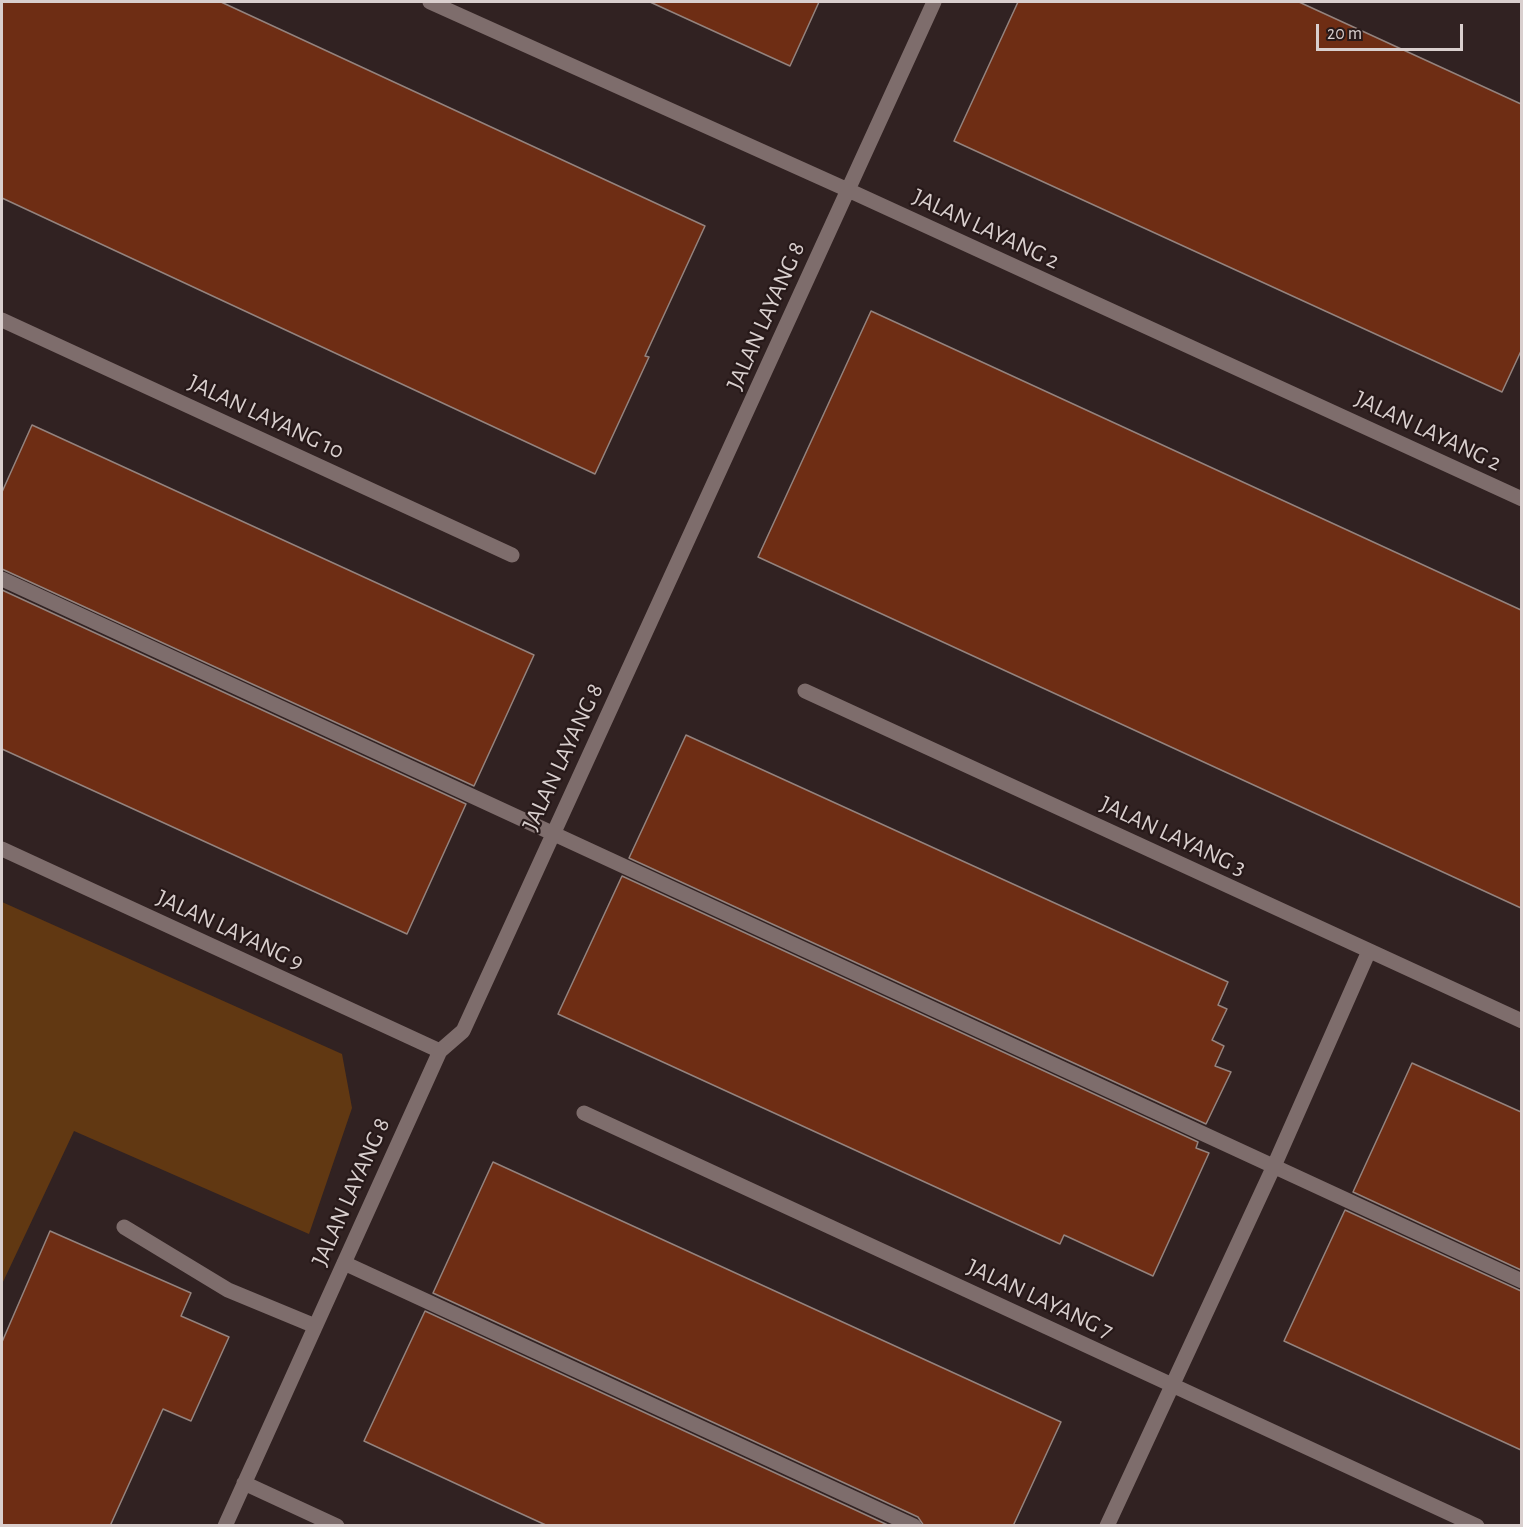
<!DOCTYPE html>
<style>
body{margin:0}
#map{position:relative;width:1523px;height:1527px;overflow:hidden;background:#312222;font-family:"Alegreya Sans",sans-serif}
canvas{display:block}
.frame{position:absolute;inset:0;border:3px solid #d9cfce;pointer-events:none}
.scale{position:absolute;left:1316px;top:24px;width:147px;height:27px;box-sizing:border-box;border:3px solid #d9cfce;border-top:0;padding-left:8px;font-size:18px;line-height:21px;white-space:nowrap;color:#d9cfce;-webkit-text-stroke:4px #271919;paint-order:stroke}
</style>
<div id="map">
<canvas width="1523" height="1527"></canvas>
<div class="frame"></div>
<div class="scale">20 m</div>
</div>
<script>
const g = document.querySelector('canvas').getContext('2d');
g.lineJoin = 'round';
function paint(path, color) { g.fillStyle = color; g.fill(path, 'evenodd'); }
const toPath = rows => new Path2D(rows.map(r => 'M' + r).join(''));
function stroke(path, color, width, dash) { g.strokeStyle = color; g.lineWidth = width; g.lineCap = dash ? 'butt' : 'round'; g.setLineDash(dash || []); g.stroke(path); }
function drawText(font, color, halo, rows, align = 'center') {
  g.font = font + ' "Alegreya Sans",sans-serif'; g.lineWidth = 4.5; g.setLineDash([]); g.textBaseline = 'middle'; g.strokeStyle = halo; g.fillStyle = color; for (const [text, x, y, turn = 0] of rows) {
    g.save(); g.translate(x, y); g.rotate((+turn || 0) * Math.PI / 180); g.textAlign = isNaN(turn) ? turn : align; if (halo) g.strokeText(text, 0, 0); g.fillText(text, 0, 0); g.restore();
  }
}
paint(toPath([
 [2,902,342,1054,352,1108,309,1234,74,1131,2,1284]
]), '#613812');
const building = toPath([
 [2,2,221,2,705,226,645,356,649,357,595,474,2,198,2,2],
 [650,2,819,2,790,66,650,2],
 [1018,2,1299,2,1521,104,1521,351,1502,392,954,141,1018,2],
 [871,311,1521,610,1521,908,758,557,871,311],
 [32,425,534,655,474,786,2,569,2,492,32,425],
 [2,590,466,804,407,934,2,749,2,590],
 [686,735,1228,982,1218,1005,1227,1009,1212,1040,1224,1046,1215,1066,1231,1072,1206,1124,629,858,686,735],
 [622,876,1198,1142,1196,1148,1209,1153,1153,1276,1064,1235,1060,1244,558,1014,622,876],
 [1412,1063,1521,1112,1521,1270,1353,1192,1412,1063],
 [493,1162,1061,1422,1013,1526,924,1526,918,1517,433,1293,493,1162],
 [1345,1210,1521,1291,1521,1450,1284,1341,1345,1210],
 [50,1231,191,1293,181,1316,229,1337,191,1421,163,1409,110,1526,2,1526,2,1342,50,1231],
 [425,1311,890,1526,548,1526,502,1505,364,1441,425,1311]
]);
paint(building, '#6e2d14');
stroke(building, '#94837e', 1.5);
stroke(toPath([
 [430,2,848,190,1522,499],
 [2,320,512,555],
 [2,579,1522,1281],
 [805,691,1522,1021],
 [2,849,440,1051],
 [584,1113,1477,1526],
 [124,1227,228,1290,315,1326],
 [344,1263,914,1526],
 [244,1483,337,1526],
 [225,1526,440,1051,463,1031,934,2],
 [1107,1526,1274,1166,1369,951]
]), '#7e6d6c', 15);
drawText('24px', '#d9cfce', '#271919', [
 ["JALAN LAYANG 2",986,229,25],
 ["JALAN LAYANG 8",766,316,-66],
 ["JALAN LAYANG 10",266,417,25],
 ["JALAN LAYANG 2",1428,431,25],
 ["JALAN LAYANG 8",563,757,-65],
 ["JALAN LAYANG 3",1173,836,25],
 ["JALAN LAYANG 9",230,930,25],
 ["JALAN LAYANG 8",351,1192,-66],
 ["JALAN LAYANG 7",1040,1299,25]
]);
</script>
